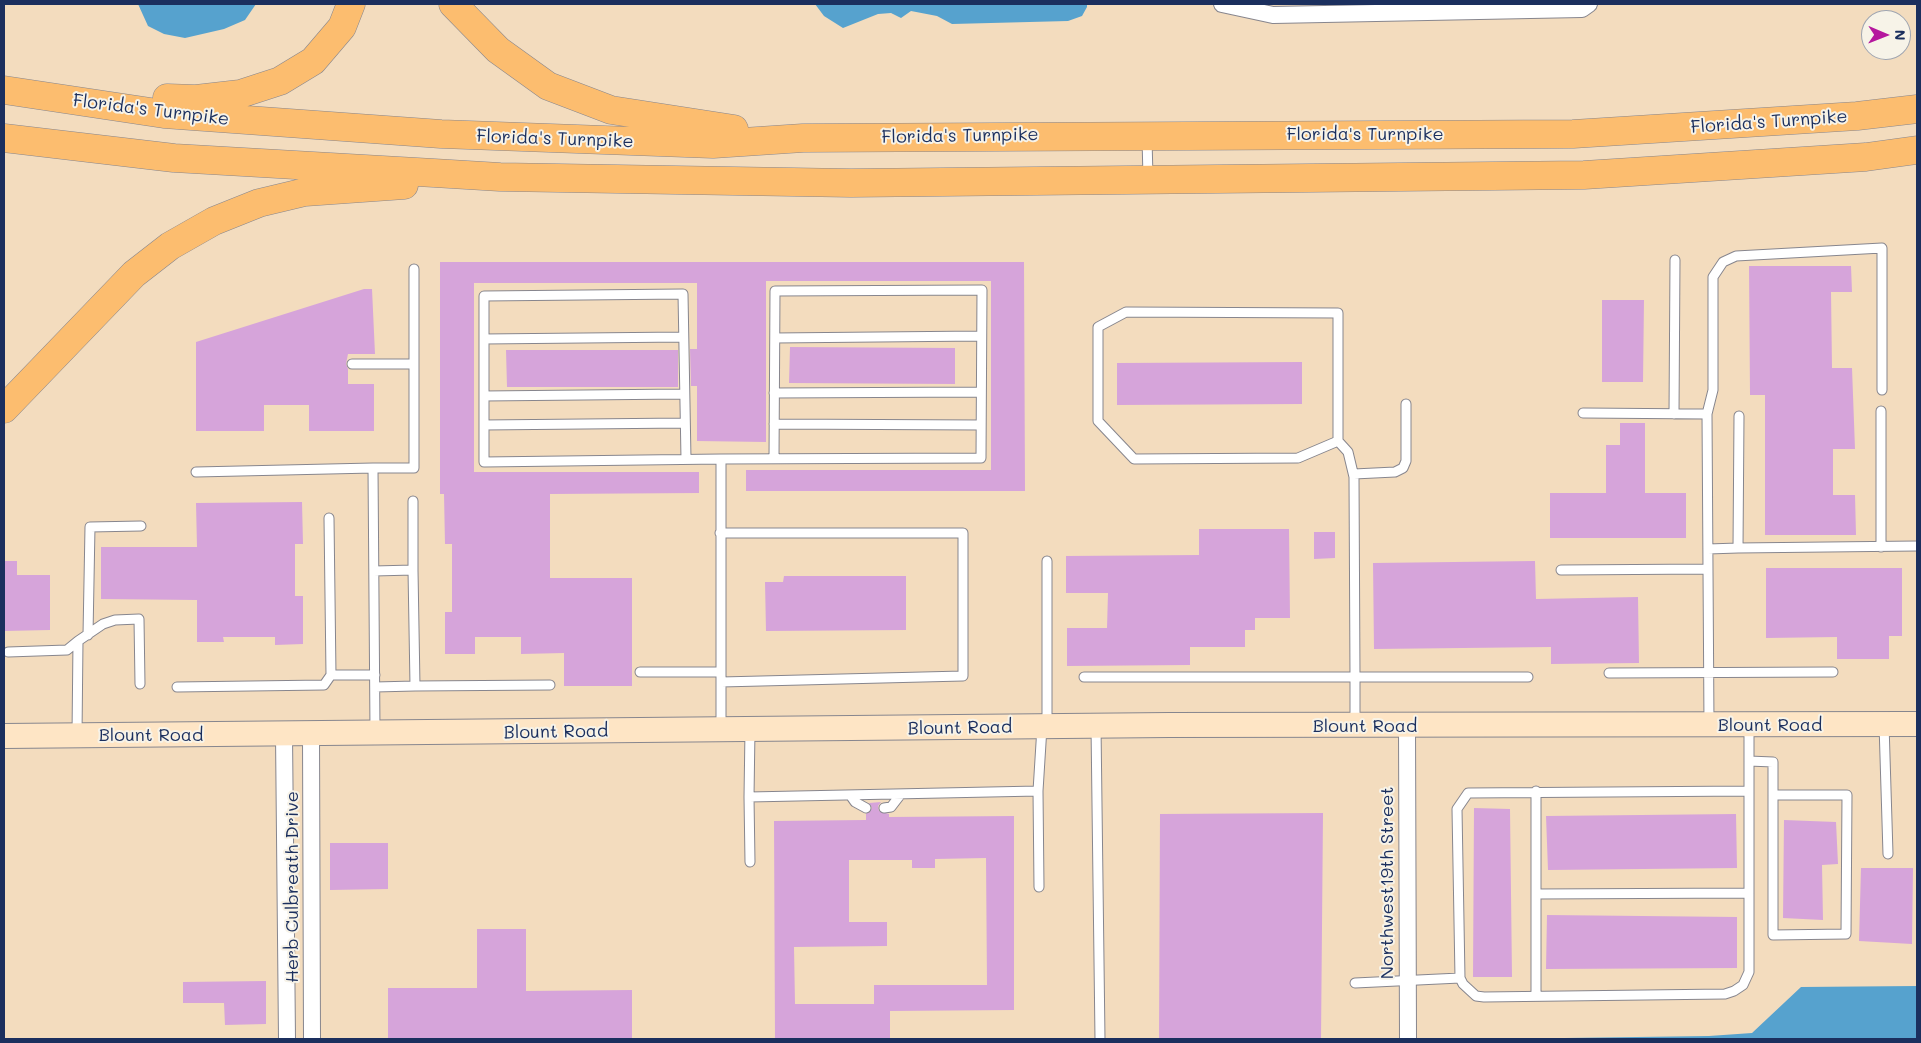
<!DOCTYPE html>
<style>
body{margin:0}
#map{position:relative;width:1921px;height:1043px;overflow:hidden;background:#f3dcbe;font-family:Mali,sans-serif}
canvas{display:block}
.frame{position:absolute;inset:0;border:5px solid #1b2f5e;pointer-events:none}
.north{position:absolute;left:1861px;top:10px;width:50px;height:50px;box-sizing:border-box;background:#f7f3e8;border:1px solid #9fa5b1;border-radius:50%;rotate:91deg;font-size:14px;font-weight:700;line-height:20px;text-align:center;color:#1b2f5e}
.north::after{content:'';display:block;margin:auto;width:18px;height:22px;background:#b5179e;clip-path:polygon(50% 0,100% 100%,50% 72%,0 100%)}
</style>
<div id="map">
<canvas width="1921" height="1043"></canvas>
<div class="frame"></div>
<div class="north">N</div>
</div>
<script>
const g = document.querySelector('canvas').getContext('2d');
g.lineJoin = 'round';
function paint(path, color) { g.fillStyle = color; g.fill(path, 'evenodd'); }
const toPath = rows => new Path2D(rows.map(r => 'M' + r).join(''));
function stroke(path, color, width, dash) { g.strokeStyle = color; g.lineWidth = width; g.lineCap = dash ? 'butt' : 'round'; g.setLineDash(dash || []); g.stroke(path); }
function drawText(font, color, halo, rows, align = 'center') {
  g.font = font + ' Mali,sans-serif'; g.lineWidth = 4; g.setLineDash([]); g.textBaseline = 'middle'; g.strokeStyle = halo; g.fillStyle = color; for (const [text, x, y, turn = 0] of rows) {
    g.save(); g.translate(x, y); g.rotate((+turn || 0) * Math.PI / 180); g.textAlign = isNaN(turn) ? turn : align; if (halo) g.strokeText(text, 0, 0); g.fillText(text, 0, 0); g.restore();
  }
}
paint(toPath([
 [138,4,256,4,245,20,224,29,185,38,164,34,148,26],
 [815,4,1087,4,1087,7,1082,16,1068,21,952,24,937,16,911,11,901,18,891,13,878,14,843,28,824,16],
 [1917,986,1917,1039,1492,1039,1709,1036,1752,1033,1801,987]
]), '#56a2ce');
paint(toPath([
 [440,262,1024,262,1025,491,746,491,746,470,991,470,991,281,766,281,766,442,697,441,697,386,691,386,690,349,697,349,697,283,474,283,474,472,699,472,699,493,550,494,550,578,632,578,632,686,564,686,564,653,521,654,521,637,475,637,475,654,445,654,445,612,452,612,452,544,445,544,444,494,440,494],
 [1749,266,1851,266,1852,292,1831,292,1832,368,1852,368,1855,449,1833,449,1833,495,1855,495,1856,535,1765,535,1765,395,1750,395],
 [364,289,372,289,375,354,348,354,346,364,348,369,348,384,374,384,374,431,309,431,309,405,264,405,264,431,196,431,196,342],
 [1602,300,1644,300,1643,382,1602,382],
 [790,347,955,348,955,384,789,383],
 [506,350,678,350,678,387,507,387],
 [1302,362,1302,404,1117,405,1117,363],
 [1620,423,1645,423,1645,493,1686,493,1686,538,1550,538,1550,493,1606,493,1606,445,1620,445],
 [302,502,303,544,295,544,295,596,303,596,303,644,275,645,275,637,223,637,224,642,197,642,197,600,101,599,101,547,197,547,196,503],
 [1199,529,1289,529,1290,618,1255,618,1255,630,1245,630,1245,647,1190,647,1190,665,1067,666,1067,628,1107,628,1108,593,1066,593,1066,556,1199,555],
 [1314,532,1335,532,1335,558,1314,559],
 [4,561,17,561,17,575,50,575,50,630,4,631],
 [1535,561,1536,599,1638,597,1639,663,1551,664,1551,647,1374,649,1373,563],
 [1766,568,1902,568,1902,636,1889,636,1889,659,1837,659,1837,637,1766,638],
 [784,576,906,576,906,630,766,631,765,582,783,582],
 [881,802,878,806,879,811,889,814,889,817,1014,816,1014,1010,890,1011,890,1038,775,1039,774,821,866,820,866,814,872,808,869,803],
 [986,858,987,985,874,985,874,1004,795,1004,794,947,887,946,887,922,849,922,849,860,912,860,912,868,935,868,935,859],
 [1474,808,1510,809,1512,977,1473,977],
 [1323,813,1321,1039,1159,1039,1160,814],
 [1736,814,1737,868,1548,870,1546,816],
 [1784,820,1836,822,1838,864,1822,865,1823,920,1783,918],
 [330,843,388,843,388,889,330,890],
 [1861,868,1913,868,1912,944,1859,941],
 [1547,915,1737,917,1737,968,1546,969],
 [477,929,526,929,526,991,632,990,632,1039,388,1039,388,988,477,988],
 [266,981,266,1024,225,1025,224,1003,183,1003,183,982]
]), '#d6a4da');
const lane = toPath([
 [1147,138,1148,178],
 [775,338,981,336],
 [484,339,683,337],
 [352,364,413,364],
 [774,393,981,392],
 [484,396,683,394],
 [1881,411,1881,547],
 [1583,413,1707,414,1709,725],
 [1674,414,1675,260],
 [1707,414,1713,390,1713,277,1723,262,1736,256,1882,248,1882,390],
 [774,424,981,425],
 [484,425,684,423],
 [686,459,683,294,484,296,484,462,721,459,721,672],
 [721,459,981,458,982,290,775,291,774,459],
 [196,472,373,468],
 [1354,474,1395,472,1403,468,1406,461,1406,404],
 [329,518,331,675,375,675],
 [720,533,963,533,963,676,721,682],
 [1738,548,1917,546],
 [1708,549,1738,548,1739,416],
 [1047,561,1047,726],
 [1561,570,1708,569],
 [374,571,413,570,413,501],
 [88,635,90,527,141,526],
 [8,652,67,650,78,641],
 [640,672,721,672,721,728],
 [1609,673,1833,672],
 [1084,677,1355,677,1354,477,1348,452,1338,441,1338,313,1126,312,1098,327,1098,421,1134,459,1298,458,1338,441],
 [415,686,550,685],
 [177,687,324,685,331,675],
 [375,687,415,686,413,570],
 [1355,723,1355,677,1528,677],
 [1884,724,1888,854],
 [1749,725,1749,972,1743,985,1734,991,1725,994,1484,997,1476,996,1463,984,1460,978,1457,809,1468,793,1749,791],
 [1096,726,1100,1039],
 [375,731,373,468,414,468,414,269],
 [77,735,78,641,103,624,115,620,139,619,140,684],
 [1749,761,1773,762,1773,935,1846,934,1847,795,1773,795],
 [1038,791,1042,727],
 [1536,791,1536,894,1749,893],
 [850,795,855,802,866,808],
 [749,797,750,730],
 [884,808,891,807,901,794],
 [750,862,749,797,1038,791,1039,887],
 [1355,983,1460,978],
 [1536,996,1536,894]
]);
const street = toPath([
 [1222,4,1273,15,1582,9,1589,4],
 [1407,726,1408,1039],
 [284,735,287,1039],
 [311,735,312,1039]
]);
const secondary = toPath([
 [4,736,1169,725,1917,724]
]);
const highway = toPath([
 [453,4,498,50,548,86,611,110,734,129],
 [4,90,164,114,441,134,713,144,803,138,1573,134,1857,116,1917,109],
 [167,98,196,99,240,94,280,81,313,61,342,27,351,4],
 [4,138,174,158,434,173,500,177,851,183,1584,175,1866,157,1917,150],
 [4,409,134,274,170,246,214,221,259,203,305,192,404,185]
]);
stroke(lane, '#87868e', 11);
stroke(street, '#87868e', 18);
stroke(secondary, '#87868e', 26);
stroke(highway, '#87868e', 29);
stroke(lane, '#fff', 9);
stroke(street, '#fff', 16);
stroke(secondary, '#fee5c5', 24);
stroke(highway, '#fcbd6f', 28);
drawText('18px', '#1b2f5e', '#f7f3e8', [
 ["Florida's Turnpike",151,110,7],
 ["Florida's Turnpike",1769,122,-4],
 ["Florida's Turnpike",1365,134],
 ["Florida's Turnpike",960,136,-1],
 ["Florida's Turnpike",555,139,2],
 ["Blount Road",1770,725],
 ["Blount Road",1365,726],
 ["Blount Road",960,728,-1],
 ["Blount Road",556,732,-1],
 ["Blount Road",151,735],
 ["Northwest19th Street",1387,883,-90],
 ["Herb Culbreath Drive",292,887,-90]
]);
</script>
